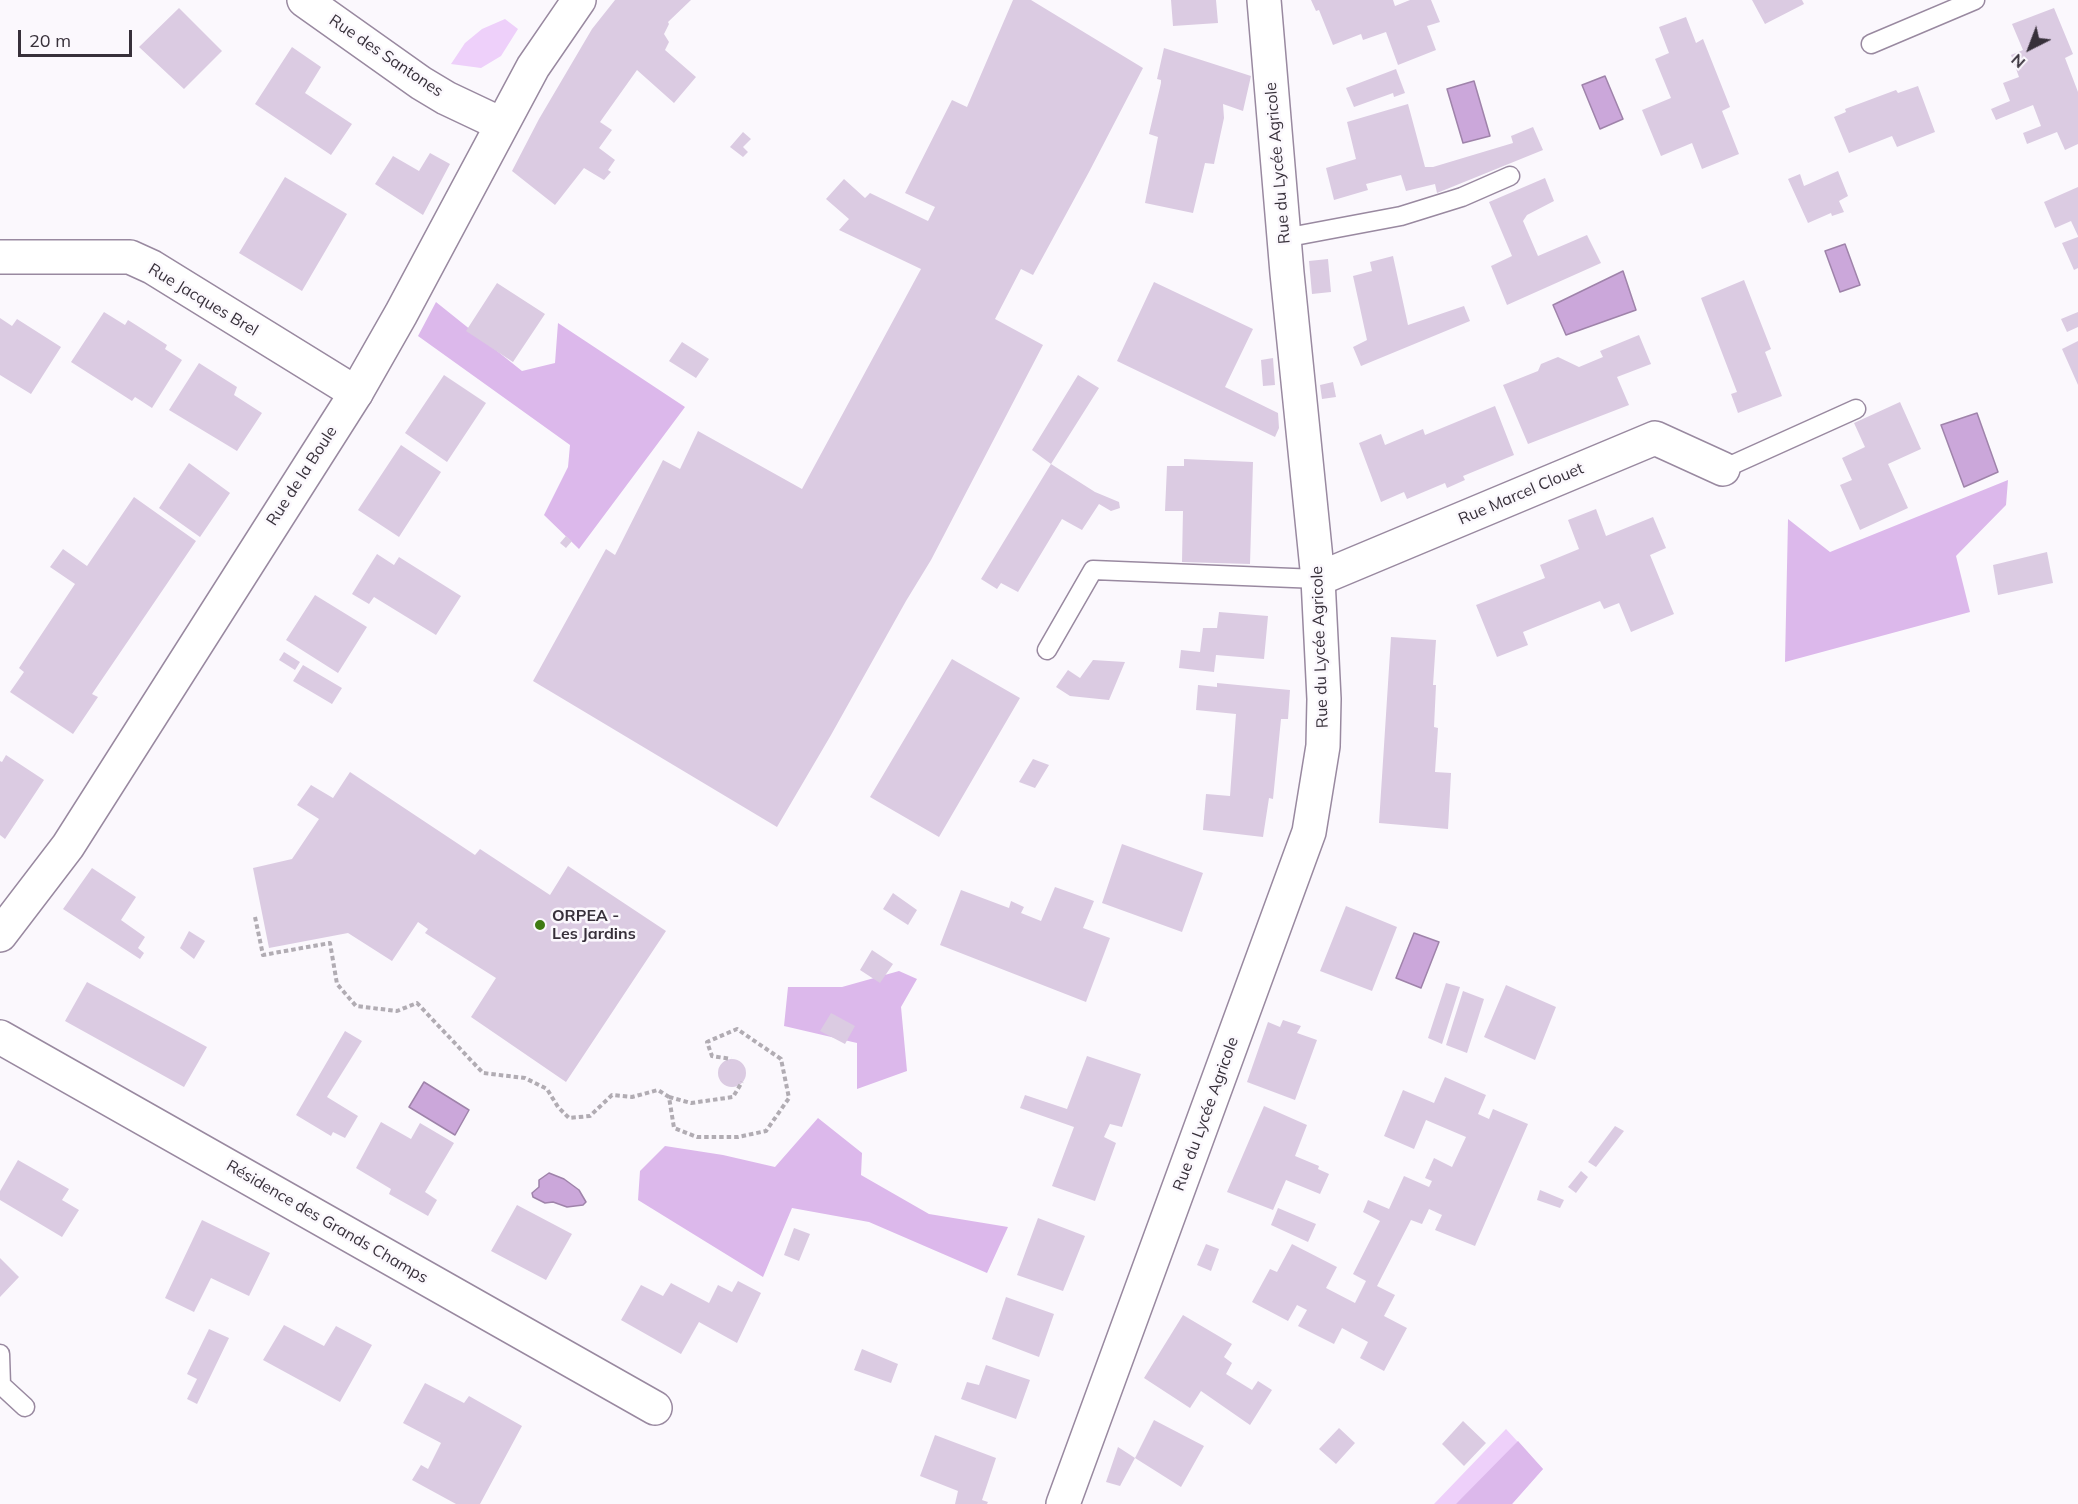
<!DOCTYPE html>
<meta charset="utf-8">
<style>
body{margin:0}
#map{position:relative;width:2078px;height:1504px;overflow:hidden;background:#fbf8fd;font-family:Mulish,sans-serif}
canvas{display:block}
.north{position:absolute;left:2000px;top:18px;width:60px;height:60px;-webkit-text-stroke:4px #fbf8fd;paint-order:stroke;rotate:222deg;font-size:16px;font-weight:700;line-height:24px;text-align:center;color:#37303a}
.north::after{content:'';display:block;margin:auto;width:21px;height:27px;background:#37303a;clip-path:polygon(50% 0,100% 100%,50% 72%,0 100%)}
.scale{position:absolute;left:18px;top:30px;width:114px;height:27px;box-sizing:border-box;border:3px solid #37303a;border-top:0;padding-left:8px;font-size:18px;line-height:21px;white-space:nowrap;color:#37303a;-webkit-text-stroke:4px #fbf8fd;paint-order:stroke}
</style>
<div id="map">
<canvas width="2078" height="1504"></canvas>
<div class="north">N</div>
<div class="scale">20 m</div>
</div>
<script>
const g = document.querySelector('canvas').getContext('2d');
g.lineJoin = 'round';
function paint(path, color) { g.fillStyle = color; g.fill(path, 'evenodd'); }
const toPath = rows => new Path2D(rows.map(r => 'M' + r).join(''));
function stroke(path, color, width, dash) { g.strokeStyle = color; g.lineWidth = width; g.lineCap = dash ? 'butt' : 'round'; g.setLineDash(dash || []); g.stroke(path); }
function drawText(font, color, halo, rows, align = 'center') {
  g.font = font + ' Mulish,sans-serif'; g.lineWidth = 5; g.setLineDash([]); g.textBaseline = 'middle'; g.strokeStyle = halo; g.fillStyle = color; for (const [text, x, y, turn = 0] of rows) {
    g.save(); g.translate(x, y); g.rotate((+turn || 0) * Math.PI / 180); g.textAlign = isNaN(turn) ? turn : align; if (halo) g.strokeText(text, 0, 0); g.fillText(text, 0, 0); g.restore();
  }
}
paint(toPath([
 [505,19,518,29,501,56,481,68,451,64,465,43,482,29],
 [1506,1429,1543,1469,1512,1504,1434,1504]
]), '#eed0fa');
paint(toPath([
 [436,302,522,371,555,363,558,323,685,407,579,549,544,515,568,467,570,445,418,336],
 [2008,480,2006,505,1956,556,1970,612,1785,662,1788,519,1830,552],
 [899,971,917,979,901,1007,907,1071,857,1089,857,1043,784,1026,788,987,842,987],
 [818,1118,862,1153,861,1175,929,1214,1008,1227,987,1273,869,1222,792,1208,763,1277,638,1200,640,1171,665,1146,723,1155,775,1167],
 [1518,1441,1543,1469,1512,1504,1456,1504]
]), '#dcb8eb');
const water = toPath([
 [1605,76,1623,119,1600,129,1582,85,1605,76],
 [1474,81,1490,136,1463,143,1447,89,1474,81],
 [1845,244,1860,285,1840,292,1825,251,1845,244],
 [1623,271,1636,310,1566,335,1553,305,1623,271],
 [1977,413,1998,472,1964,487,1941,425,1977,413],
 [1414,933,1439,942,1421,988,1396,978,1414,933],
 [424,1082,469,1110,455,1135,409,1107,424,1082],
 [549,1173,564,1179,579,1190,586,1202,583,1205,567,1207,553,1202,545,1203,533,1197,532,1193,539,1187,539,1180,549,1173]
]);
paint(water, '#cba7da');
stroke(water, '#9f83aa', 1.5);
paint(toPath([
 [615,0,691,0,668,22,669,24,664,34,669,42,665,50,696,77,674,103,637,70,600,122,612,130,599,148,615,160,608,170,611,172,604,180,584,168,555,205,512,171,539,119,592,29],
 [1013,0,1031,0,1143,68,1089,172,1033,275,1021,269,995,319,1043,345,931,560,906,601,831,735,777,827,533,681,606,549,615,555,663,460,680,469,698,431,802,489,921,269,839,230,849,219,826,199,844,179,865,198,870,193,928,221,935,207,905,193,952,100,967,107],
 [1171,0,1216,0,1218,23,1173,26],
 [1311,0,1393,0,1395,6,1410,0,1431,0,1440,22,1427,26,1436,50,1398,65,1386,32,1363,40,1361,34,1333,45,1319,10,1316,11],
 [1752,0,1802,0,1804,4,1765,24],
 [179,8,222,51,184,89,139,47],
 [2054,8,2073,54,2065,58,2078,92,2078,144,2065,150,2057,132,2027,144,2023,133,2041,126,2033,105,1996,120,1991,109,2010,101,2003,83,2019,77,2011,55,2023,50,2012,24],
 [1686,17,1696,43,1703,39,1730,107,1722,111,1739,154,1702,169,1692,143,1661,156,1642,110,1671,98,1655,59,1669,53,1659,27],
 [292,47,321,67,305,93,352,124,331,155,255,104],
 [1164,48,1251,76,1243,111,1223,104,1224,118,1214,164,1205,163,1193,213,1145,203,1158,137,1149,134,1161,83,1161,80,1157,79],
 [1396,69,1405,93,1394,97,1393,93,1354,107,1346,88],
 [1918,86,1935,132,1897,147,1892,136,1849,153,1834,117,1846,112,1845,109,1896,90,1898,93],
 [1408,104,1425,167,1433,167,1513,143,1511,136,1533,127,1543,150,1437,193,1435,184,1406,191,1401,175,1366,184,1368,190,1334,200,1326,168,1356,159,1347,122],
 [743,132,751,139,743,147,748,152,743,157,730,147],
 [430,153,450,164,423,215,375,184,393,156,419,171],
 [1838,171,1848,196,1839,201,1844,212,1832,216,1831,213,1808,223,1788,179,1800,174,1804,186],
 [285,177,347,214,302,291,239,253],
 [1545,178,1554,201,1527,215,1523,221,1538,256,1587,235,1601,263,1507,305,1491,266,1512,256,1489,202],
 [2078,187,2078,236,2071,221,2055,228,2044,202],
 [2078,237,2078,268,2074,270,2062,243],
 [1393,256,1408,325,1464,306,1470,321,1361,366,1353,347,1367,340,1353,276,1372,271,1370,262],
 [1328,259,1331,292,1312,294,1309,261],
 [1744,280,1771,349,1765,352,1782,396,1738,413,1731,394,1737,392,1701,298],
 [1154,282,1253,329,1225,387,1278,413,1279,428,1275,437,1117,361],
 [497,283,545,314,513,362,466,331],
 [104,312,125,325,128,320,136,325,167,345,165,349,182,360,152,408,135,397,132,401,71,362],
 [2078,312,2078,327,2067,332,2061,319],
 [0,318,12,326,17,319,61,347,31,394,0,375],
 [1639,335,1651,364,1617,377,1629,405,1528,444,1503,385,1538,371,1541,364,1558,357,1579,367,1603,357,1600,351],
 [2078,341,2078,385,2062,349],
 [682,342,709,359,696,378,669,361],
 [1273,358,1275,385,1263,386,1261,360],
 [199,363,237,387,234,395,262,413,237,451,169,410],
 [444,375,486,403,447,462,405,433],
 [1078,375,1099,388,1051,464,1095,492,1119,502,1120,508,1111,511,1099,504,1082,530,1062,519,1018,592,1001,583,997,589,981,579,1051,464,1032,450],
 [1333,382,1336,397,1322,399,1320,385],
 [1900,402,1921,449,1888,464,1908,508,1860,530,1840,485,1852,480,1842,458,1865,447,1854,423],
 [1495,406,1514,455,1463,476,1465,480,1447,488,1445,483,1407,499,1404,492,1381,502,1359,443,1381,434,1385,445,1423,429,1425,435],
 [401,445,441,472,399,537,358,510],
 [1184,459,1253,462,1250,564,1182,562,1183,511,1165,511,1167,466,1184,466],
 [189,463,230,493,200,537,159,508],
 [134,497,196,541,92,694,98,697,73,734,10,692,24,672,19,668,75,584,50,567,63,549,87,566],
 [1596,509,1606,536,1653,517,1666,548,1650,555,1674,614,1631,632,1619,603,1604,609,1600,601,1523,632,1528,645,1497,657,1476,605,1545,578,1540,565,1579,549,1568,520],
 [566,536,572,541,566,548,560,543],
 [2047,552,2053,583,1998,595,1993,565],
 [377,554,394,565,399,557,461,596,436,635,374,597,369,604,352,594],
 [315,595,367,627,338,673,286,640],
 [1219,612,1268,616,1264,659,1216,655,1214,672,1179,668,1181,650,1200,652,1203,628,1217,628],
 [1391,637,1436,640,1433,685,1436,685,1434,727,1438,728,1435,772,1451,773,1448,829,1379,823],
 [284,652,300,662,295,670,279,660],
 [952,659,1020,698,939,837,870,797],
 [1093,660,1125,662,1109,700,1070,696,1056,687,1068,670,1080,678],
 [303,665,342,688,332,704,293,681],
 [1217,683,1290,690,1288,719,1281,719,1273,799,1269,798,1263,837,1203,830,1206,794,1230,796,1236,714,1196,710,1198,685,1217,687],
 [6,755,44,780,5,839,0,835,0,761,2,762],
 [1033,759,1049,765,1035,788,1019,782],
 [350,772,475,855,480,849,550,895,568,866,666,931,566,1082,471,1017,496,978,425,933,428,929,418,922,392,961,348,933,269,948,253,868,292,859,319,819,297,805,311,785,333,798],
 [1122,844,1203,873,1182,932,1102,903],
 [92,868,136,897,121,920,145,937,138,948,144,953,140,959,63,909],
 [1055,887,1094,901,1083,928,1110,938,1086,1002,940,945,961,890,1009,908,1011,901,1024,907,1021,913,1041,921],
 [893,893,917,910,908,925,883,909],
 [1346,906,1397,927,1372,991,1320,971],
 [189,931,205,941,194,959,180,948],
 [872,950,893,964,880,983,860,970],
 [87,982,207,1047,184,1087,65,1021],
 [1446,983,1460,987,1442,1044,1428,1038],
 [1506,985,1556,1007,1535,1060,1484,1037],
 [1463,991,1484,999,1467,1053,1446,1045],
 [831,1013,855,1026,845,1044,820,1031],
 [1283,1020,1301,1026,1297,1033,1317,1040,1295,1100,1247,1082,1268,1022,1280,1027],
 [345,1031,362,1041,327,1097,358,1116,345,1138,333,1132,331,1136,296,1115],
 [1087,1056,1141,1074,1122,1127,1110,1124,1104,1137,1116,1143,1095,1201,1052,1186,1074,1127,1020,1108,1025,1095,1067,1109],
 '718 1073a14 14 0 1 1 28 0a14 14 0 1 1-28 0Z',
 [1445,1077,1486,1095,1478,1114,1489,1119,1493,1109,1528,1124,1475,1246,1435,1230,1442,1215,1429,1209,1422,1224,1411,1220,1377,1286,1395,1295,1384,1316,1407,1328,1384,1371,1360,1358,1368,1342,1342,1328,1334,1344,1298,1326,1307,1310,1297,1305,1288,1321,1252,1302,1270,1269,1277,1272,1292,1244,1337,1267,1326,1288,1355,1303,1366,1281,1353,1274,1380,1221,1363,1212,1368,1200,1389,1209,1404,1176,1429,1187,1432,1181,1425,1178,1434,1158,1452,1167,1466,1137,1426,1120,1414,1149,1384,1136,1403,1090,1434,1103],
 [1264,1106,1307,1125,1295,1156,1319,1166,1318,1169,1329,1174,1320,1194,1286,1180,1273,1210,1227,1192],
 [381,1122,411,1139,420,1123,454,1143,425,1192,437,1200,428,1216,389,1194,391,1189,356,1168],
 [1615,1126,1624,1131,1596,1167,1588,1162],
 [18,1160,69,1189,62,1200,79,1210,62,1237,0,1200,0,1191],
 [1581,1171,1588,1177,1576,1193,1568,1187],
 [1540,1190,1564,1200,1560,1208,1537,1200],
 [517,1205,572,1234,546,1280,491,1251],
 [1278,1208,1316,1224,1308,1242,1271,1225],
 [1038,1218,1085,1236,1063,1291,1017,1275],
 [202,1220,270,1253,249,1296,211,1278,194,1312,165,1298],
 [794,1228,810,1234,799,1261,784,1255],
 [1206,1244,1219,1249,1211,1271,1197,1265],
 [0,1258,19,1277,0,1297],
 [738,1281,761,1293,737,1343,699,1322,681,1354,621,1320,641,1285,663,1296,671,1283,709,1303,718,1285,732,1292],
 [1006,1297,1054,1314,1039,1357,992,1339],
 [1183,1315,1232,1344,1224,1357,1232,1363,1226,1374,1252,1390,1258,1381,1272,1390,1250,1425,1201,1391,1190,1408,1144,1378],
 [284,1325,324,1346,336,1326,372,1345,340,1402,263,1360],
 [209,1329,229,1338,197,1404,187,1399,197,1379,187,1374],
 [862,1349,898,1364,891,1383,854,1370],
 [986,1365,1030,1380,1016,1419,961,1399,967,1382,979,1385],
 [425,1383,464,1403,469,1396,522,1426,480,1504,456,1504,412,1480,421,1465,428,1469,441,1443,403,1423],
 [1154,1420,1204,1446,1181,1487,1135,1458],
 [1463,1421,1486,1443,1464,1466,1442,1444],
 [1339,1428,1355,1443,1336,1464,1319,1449],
 [935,1435,996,1458,982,1500,988,1502,987,1504,955,1504,958,1491,920,1476],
 [1118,1447,1135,1458,1120,1486,1106,1482]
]), '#dbcbe2');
const service = toPath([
 [1871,44,1975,0],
 [1284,238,1401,216,1462,197,1510,176],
 [1723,469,1856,409],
 [1047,650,1093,570,1318,579],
 [0,1354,1,1385,25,1407]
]);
const minor = toPath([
 [304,0,421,83,446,98,501,124],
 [0,257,130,257,152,267,356,393],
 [1318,579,1655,438,1723,469],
 [0,1037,655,1408]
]);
const tertiary = toPath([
 [0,935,68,846,356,393,401,314,533,67,579,0],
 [1063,1504,1309,832,1323,746,1324,699,1318,579,1287,273,1264,0]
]);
stroke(service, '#9989a0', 21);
stroke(minor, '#9989a0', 36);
stroke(tertiary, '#9989a0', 36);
stroke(toPath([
 [255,917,263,955,330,943,337,984,356,1006,397,1011,417,1003,483,1073,525,1078,547,1089,558,1107,569,1118,590,1116,612,1095,632,1097,658,1090,669,1097,674,1128,697,1137,738,1137,766,1131,789,1098,781,1059,737,1029,707,1042,712,1056,731,1059],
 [669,1097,691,1103,733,1097,742,1082]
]), '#b1acb3', 4, [4.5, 3]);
stroke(service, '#fff', 18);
stroke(minor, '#fff', 33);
stroke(tertiary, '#fff', 33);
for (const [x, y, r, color] of [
 [540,925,6,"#3f7a13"]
]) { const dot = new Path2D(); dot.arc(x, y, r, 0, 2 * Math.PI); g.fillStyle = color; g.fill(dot); stroke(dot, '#fbf8fd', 2); }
drawText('16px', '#37303a', '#fbf8fd', [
 ["Rue des Santones",386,56,34],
 ["Rue du Lycée Agricole",1278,163,-95],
 ["Rue Jacques Brel",203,300,31],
 ["Rue de la Boule",302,476,-57],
 ["Rue Marcel Clouet",1521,494,-23],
 ["Rue du Lycée Agricole",1320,647,-92],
 ["Rue du Lycée Agricole",1206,1114,-70],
 ["Résidence des Grands Champs",327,1222,30]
]);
drawText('bold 16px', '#37303a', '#fbf8fd', [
 ["ORPEA -",552,916],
 ["Les Jardins",552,934]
], 'left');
</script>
